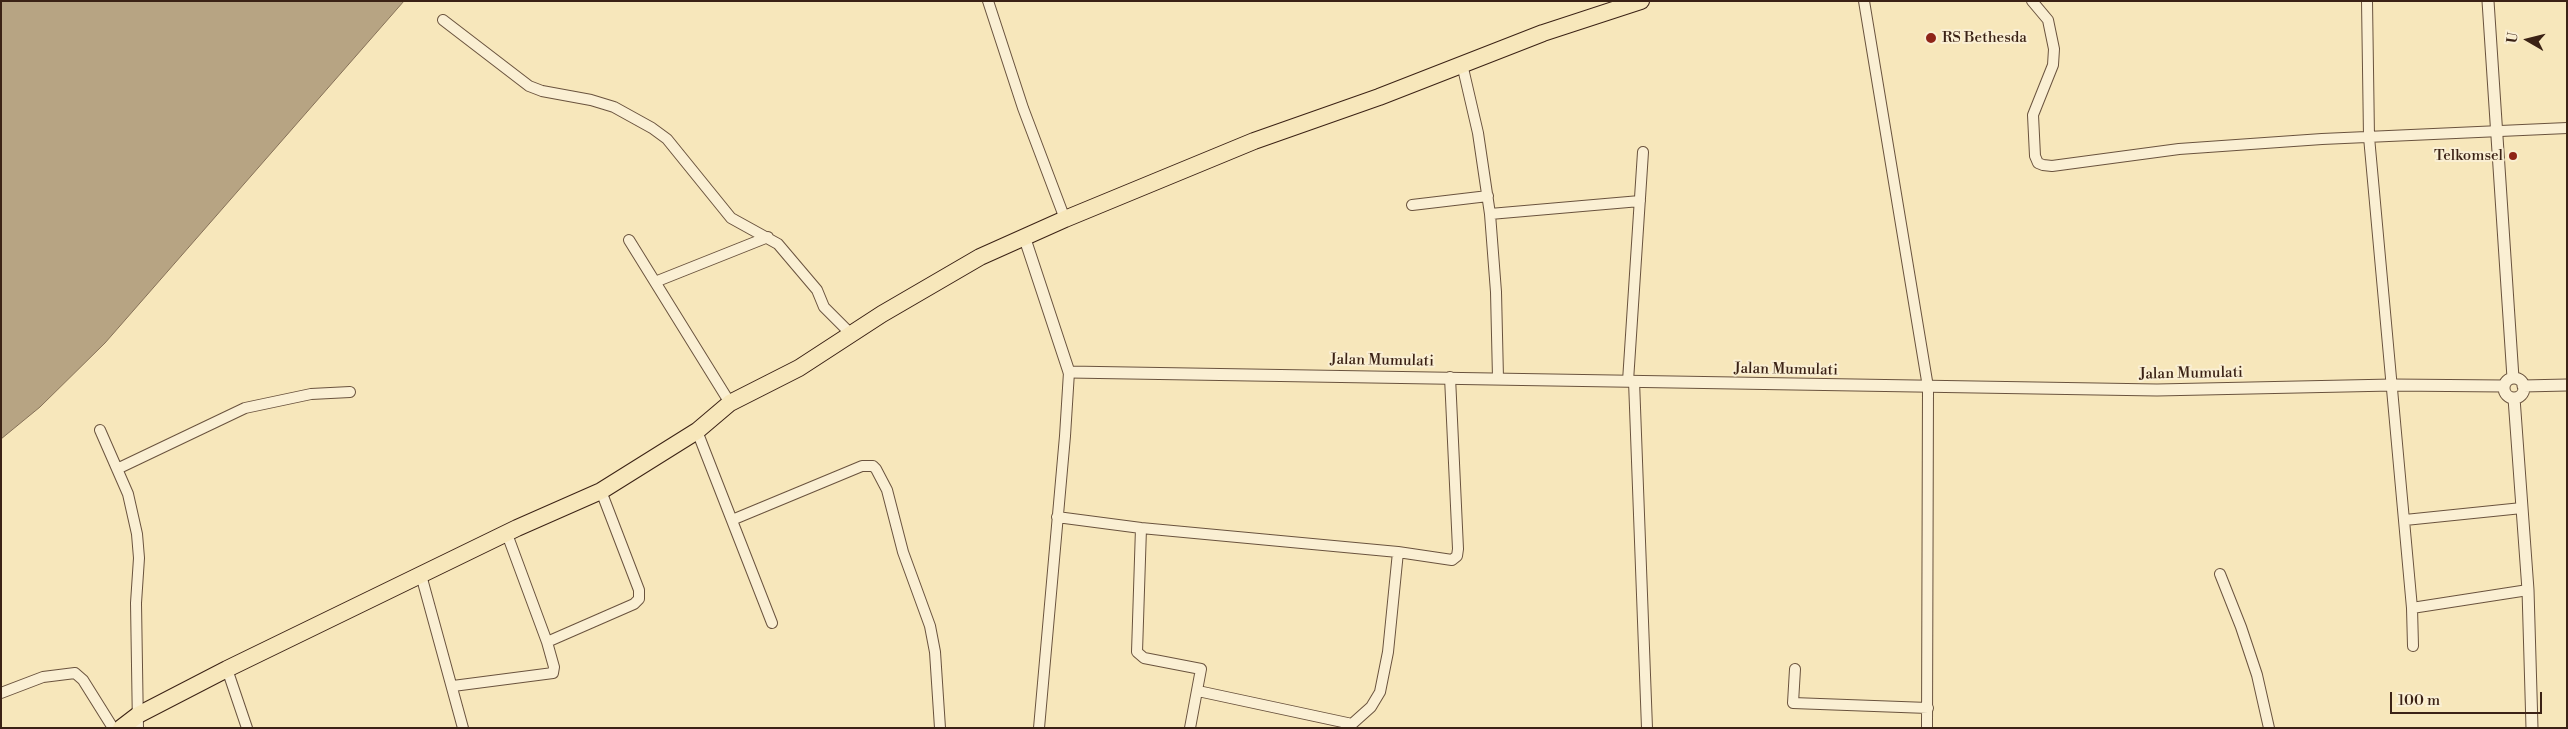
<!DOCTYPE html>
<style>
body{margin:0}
#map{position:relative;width:2568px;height:729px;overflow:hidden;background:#f7e7bb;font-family:"Libre Bodoni",serif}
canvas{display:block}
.frame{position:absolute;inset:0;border:2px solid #3b2215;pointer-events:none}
.north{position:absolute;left:2503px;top:15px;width:50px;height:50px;-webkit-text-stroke:4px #faefd3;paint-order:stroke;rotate:278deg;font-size:14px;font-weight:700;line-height:20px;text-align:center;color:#3b2215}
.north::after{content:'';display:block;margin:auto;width:18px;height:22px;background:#3b2215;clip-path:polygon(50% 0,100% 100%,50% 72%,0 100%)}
.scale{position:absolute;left:2390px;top:692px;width:152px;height:22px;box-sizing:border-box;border:2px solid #3b2215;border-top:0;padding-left:6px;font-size:15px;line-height:18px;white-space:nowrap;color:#3b2215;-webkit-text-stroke:4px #faefd3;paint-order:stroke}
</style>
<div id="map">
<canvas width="2568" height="729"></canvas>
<div class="frame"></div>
<div class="north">U</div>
<div class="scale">100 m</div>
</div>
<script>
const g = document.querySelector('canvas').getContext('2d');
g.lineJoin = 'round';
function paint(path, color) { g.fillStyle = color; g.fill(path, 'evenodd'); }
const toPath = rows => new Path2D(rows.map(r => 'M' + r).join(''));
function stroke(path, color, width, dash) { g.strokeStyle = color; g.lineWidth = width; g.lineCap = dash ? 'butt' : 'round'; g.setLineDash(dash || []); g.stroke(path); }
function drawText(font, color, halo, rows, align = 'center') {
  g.font = font + ' "Libre Bodoni",serif'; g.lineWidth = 4; g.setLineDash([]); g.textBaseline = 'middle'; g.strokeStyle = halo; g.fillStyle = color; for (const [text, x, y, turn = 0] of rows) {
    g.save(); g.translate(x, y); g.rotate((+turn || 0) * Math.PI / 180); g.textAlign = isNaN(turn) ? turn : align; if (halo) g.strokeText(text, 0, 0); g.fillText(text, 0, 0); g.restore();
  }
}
const water = toPath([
 [1,1,404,1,105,343,40,407,1,439,1,1]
]);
paint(water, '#b7a483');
stroke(water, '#857057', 1);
const minor = toPath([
 [988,1,1023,108,1065,219],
 [1864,1,1928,387,1927,728],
 [2032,1,2048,20,2054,49,2053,65,2033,115,2035,156,2038,163,2043,165,2052,166,2179,149,2322,139,2567,128],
 [2367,1,2369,137,2412,608,2528,590],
 [443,20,529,86,542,91,591,100,614,107,652,128,667,139,731,218,778,244,817,290,824,307,851,334],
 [1462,64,1478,133,1490,214,1496,292,1498,378],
 [1412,205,1488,196],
 [1490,214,1640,201],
 [629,240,730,403],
 [655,282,768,237],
 [1628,381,1643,152],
 [1634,381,1647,728],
 [100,430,128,494,137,534,139,558,136,603,138,728],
 [697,431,772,623],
 [117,469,245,408,311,394,350,392],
 [1057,517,1141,528,1398,552,1452,560,1457,556,1458,549,1450,377],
 [732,520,862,466,873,466,876,469,887,490,903,552,930,626,935,652,940,728],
 [2405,520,2522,508],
 [1141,528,1137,652,1144,658,1201,669,1190,728],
 [507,534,547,642,634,604,639,599,639,590,601,491],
 [2220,574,2241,627,2257,675,2269,728],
 [421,575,463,728],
 [2412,608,2413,646],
 [227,669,247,728],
 [1795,669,1793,703,1928,708],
 [453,686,553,673,554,667,547,642],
 [1198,691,1352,724,1351,728],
 [1,693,43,677,75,673,83,680,113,728],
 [1352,724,1371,707,1380,692,1388,652,1398,552],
 [1039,728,1065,436,1069,372]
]);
const tertiary = toPath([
 [2488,1,2513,378],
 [1025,239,1069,372,2157,390,2392,385,2504,386],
 '2504 388a10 10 0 1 1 20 0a10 10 0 1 1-20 0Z',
 [2523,386,2567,385],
 [2514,398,2528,590,2532,728]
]);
const trunk = toPath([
 [121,728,138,715,227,669,517,528,601,491,697,431,730,403,799,368,882,314,980,257,1065,219,1254,141,1379,97,1543,33,1641,1]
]);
stroke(minor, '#6a533e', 12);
stroke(tertiary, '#6a533e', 13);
stroke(trunk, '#3b2215', 18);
stroke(minor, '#faefd3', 10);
stroke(tertiary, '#faefd3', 11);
stroke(trunk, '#f7e7bb', 16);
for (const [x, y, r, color] of [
 [1931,38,6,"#8f2418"],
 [2513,156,5,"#8f2418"]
]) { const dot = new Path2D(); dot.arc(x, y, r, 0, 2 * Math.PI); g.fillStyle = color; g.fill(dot); stroke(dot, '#faefd3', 2); }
drawText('15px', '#3b2215', '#faefd3', [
 ["RS Bethesda",1942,38],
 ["Telkomsel",2503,156,"right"]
], 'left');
drawText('15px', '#3b2215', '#faefd3', [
 ["Jalan Mumulati",1382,361,1],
 ["Jalan Mumulati",1786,370,1],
 ["Jalan Mumulati",2191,374,-1]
]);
</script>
